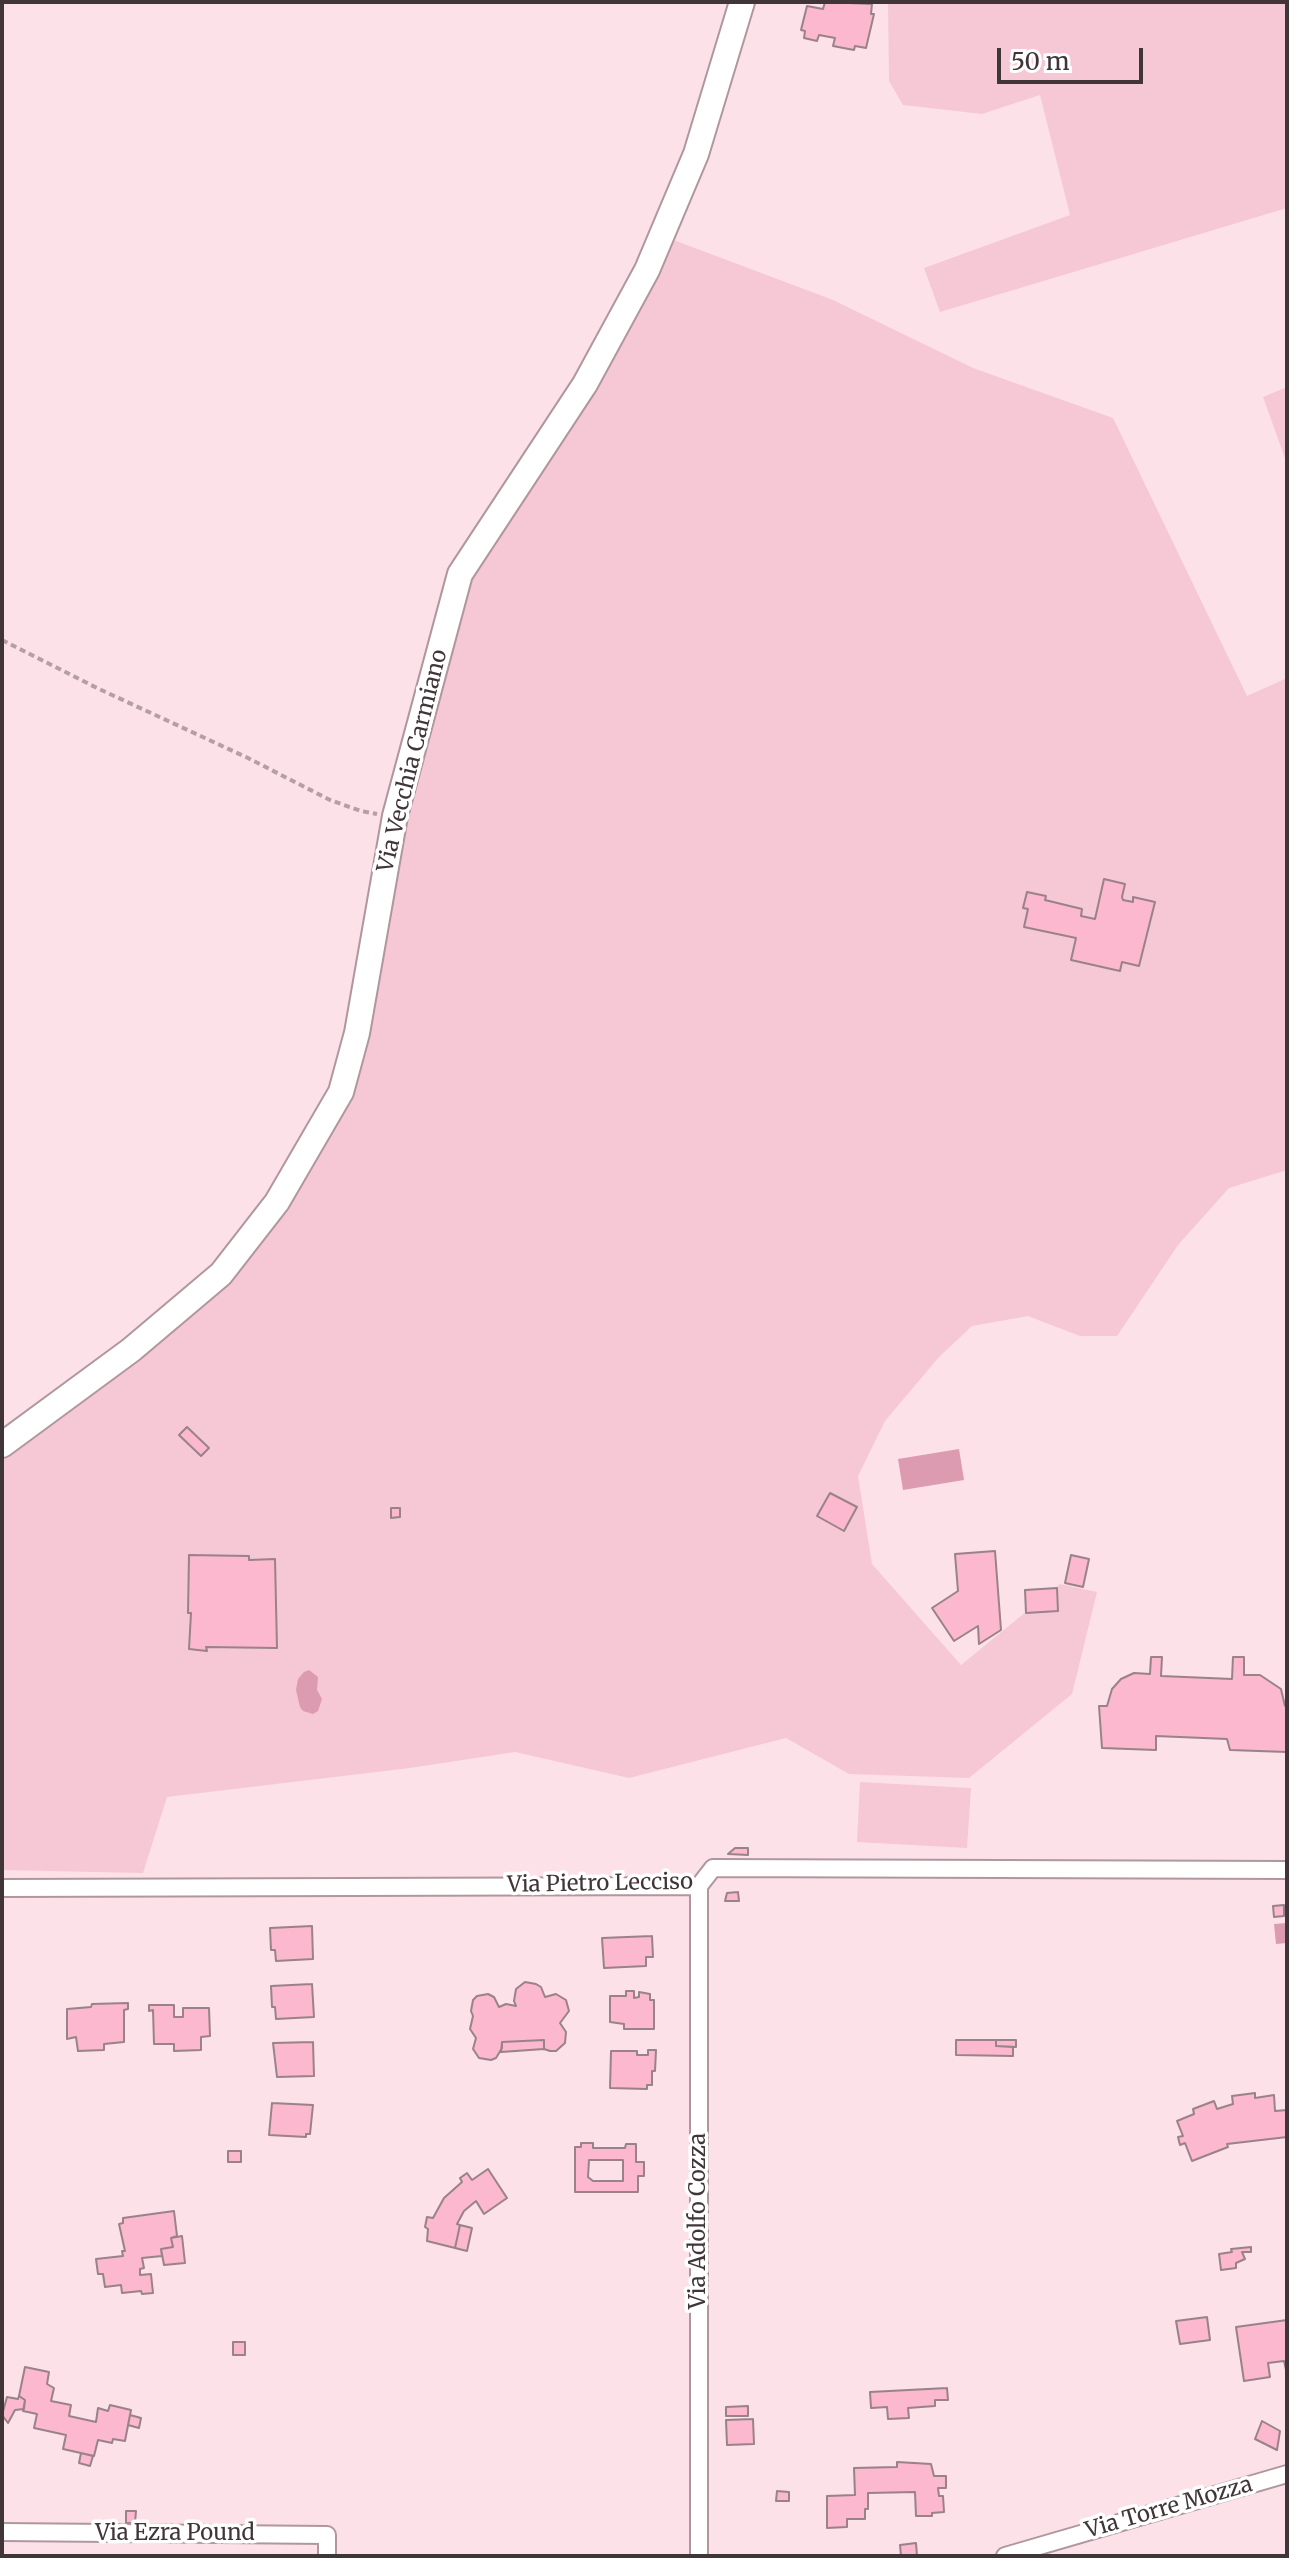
<!DOCTYPE html>
<style>
body{margin:0}
#map{position:relative;width:1289px;height:2558px;overflow:hidden;background:#fce1e9;font-family:Merriweather,serif}
canvas{display:block}
.frame{position:absolute;inset:0;border:4px solid #403639;pointer-events:none}
.scale{position:absolute;left:997px;top:48px;width:146px;height:36px;box-sizing:border-box;border:4px solid #403639;border-top:0;padding-left:10px;font-size:24px;line-height:28px;white-space:nowrap;color:#403639;-webkit-text-stroke:6px #fff;paint-order:stroke}
</style>
<div id="map">
<canvas width="1289" height="2558"></canvas>
<div class="frame"></div>
<div class="scale">50 m</div>
</div>
<script>
const g = document.querySelector('canvas').getContext('2d');
g.lineJoin = 'round';
function paint(path, color) { g.fillStyle = color; g.fill(path, 'evenodd'); }
const toPath = rows => new Path2D(rows.map(r => 'M' + r).join(''));
function stroke(path, color, width, dash) { g.strokeStyle = color; g.lineWidth = width; g.lineCap = dash ? 'butt' : 'round'; g.setLineDash(dash || []); g.stroke(path); }
function drawText(font, color, halo, rows, align = 'center') {
  g.font = font + ' Merriweather,serif'; g.lineWidth = 7; g.setLineDash([]); g.textBaseline = 'middle'; g.strokeStyle = halo; g.fillStyle = color; for (const [text, x, y, turn = 0] of rows) {
    g.save(); g.translate(x, y); g.rotate((+turn || 0) * Math.PI / 180); g.textAlign = isNaN(turn) ? turn : align; if (halo) g.strokeText(text, 0, 0); g.fillText(text, 0, 0); g.restore();
  }
}
paint(toPath([
 [888,2,1287,2,1287,208,940,312,924,268,1070,215,1040,95,982,114,903,105,889,81],
 [671,239,833,300,973,368,1113,418,1247,696,1287,678,1287,1170,1229,1188,1178,1245,1117,1336,1080,1336,1028,1316,972,1326,939,1357,885,1421,858,1476,872,1564,961,1665,1060,1584,1097,1592,1072,1694,969,1778,849,1774,786,1738,629,1778,515,1752,410,1768,167,1797,143,1873,2,1870,2,1450,263,1235,352,1097,403,810,466,577],
 [1287,387,1287,464,1263,397],
 [860,1782,971,1788,967,1848,857,1842]
]), '#f6c8d6');
paint(toPath([
 [959,1449,964,1480,903,1490,898,1459],
 [309,1670,318,1677,317,1690,322,1699,318,1711,313,1714,303,1711,300,1707,296,1690,298,1679,304,1672],
 [1287,1923,1287,1943,1276,1944,1274,1924]
]), '#dc9bb0');
const building = toPath([
 [825,2,872,4,871,14,874,14,866,48,855,46,854,50,833,46,835,38,819,35,817,41,804,38,805,31,801,30,807,6,823,9,825,2],
 [1104,879,1125,884,1122,897,1123,900,1133,902,1133,897,1155,902,1139,966,1122,962,1120,971,1071,960,1076,938,1024,927,1028,909,1023,908,1027,892,1046,896,1045,900,1082,909,1081,916,1095,919,1104,879],
 [187,1427,209,1448,201,1456,179,1435,187,1427],
 [830,1493,857,1507,844,1531,817,1516,830,1493],
 [391,1508,400,1508,400,1517,391,1518,391,1508],
 [995,1551,1001,1630,979,1644,978,1626,954,1641,932,1608,958,1591,955,1554,995,1551],
 [189,1555,249,1556,249,1560,275,1559,277,1648,206,1647,207,1651,189,1649,191,1613,188,1613,189,1555],
 [1071,1555,1089,1559,1083,1587,1065,1583,1071,1555],
 [1057,1588,1058,1611,1026,1613,1025,1590,1057,1588],
 [1151,1657,1162,1657,1161,1676,1232,1679,1233,1657,1244,1657,1244,1675,1260,1675,1281,1689,1285,1706,1287,1706,1287,1752,1230,1750,1227,1739,1156,1736,1156,1750,1102,1748,1099,1706,1107,1706,1112,1689,1121,1679,1134,1673,1150,1674,1151,1657],
 [735,1848,748,1848,748,1855,728,1854,735,1848],
 [738,1892,739,1901,725,1901,727,1893,738,1892],
 [1284,1905,1284,1916,1274,1917,1273,1906,1284,1905],
 [312,1926,313,1959,276,1961,275,1950,271,1950,270,1928,312,1926],
 [652,1936,653,1957,646,1957,646,1966,604,1968,602,1938,652,1936],
 [525,1982,536,1984,541,1987,545,1997,556,1994,566,2000,569,2011,560,2023,566,2032,565,2043,556,2051,550,2051,544,2049,544,2040,502,2042,502,2048,496,2058,491,2060,479,2058,473,2049,476,2038,470,2029,473,2016,471,2011,473,2000,477,1996,488,1994,494,1997,499,2007,506,2004,516,2006,514,2001,516,1989,525,1982],
 [312,1984,314,2017,276,2019,275,2007,272,2007,271,1986,312,1984],
 [626,1991,634,1991,634,1998,639,1997,639,1992,650,1994,650,2000,654,2000,654,2029,624,2029,624,2024,610,2022,610,1996,626,1996,626,1991],
 [128,2003,128,2009,124,2010,124,2042,104,2044,104,2050,78,2051,76,2037,67,2039,67,2009,91,2007,92,2004,128,2003],
 [149,2005,174,2005,174,2017,183,2017,183,2008,209,2008,210,2036,201,2037,201,2050,174,2051,174,2044,154,2044,153,2010,149,2011,149,2005],
 [544,2040,544,2049,501,2052,502,2042,544,2040],
 [956,2040,996,2040,996,2046,1013,2047,1013,2056,956,2055,956,2040],
 [996,2040,1016,2040,1016,2047,996,2046,996,2040],
 [313,2042,314,2076,277,2077,273,2043,313,2042],
 [648,2050,656,2050,655,2071,652,2071,652,2085,647,2085,647,2089,610,2088,611,2051,637,2051,637,2055,648,2055,648,2050],
 [1255,2093,1255,2098,1274,2095,1275,2111,1287,2110,1287,2137,1227,2144,1228,2147,1192,2161,1185,2143,1180,2145,1178,2137,1183,2136,1177,2121,1194,2114,1193,2109,1214,2101,1217,2109,1233,2104,1232,2096,1255,2093],
 [272,2103,313,2105,310,2134,306,2134,306,2137,269,2135,272,2103],
 [581,2143,593,2143,593,2148,625,2148,626,2144,636,2144,636,2162,644,2162,644,2176,638,2176,638,2192,575,2192,575,2147,581,2147,581,2143],
 [589,2160,623,2160,623,2181,593,2181,588,2177,589,2160],
 [228,2151,241,2151,241,2162,228,2162,228,2151],
 [488,2169,507,2198,484,2214,476,2201,464,2211,457,2224,460,2225,455,2248,427,2241,428,2229,425,2227,427,2217,433,2218,444,2198,462,2182,460,2178,467,2173,472,2180,488,2169],
 [174,2211,177,2236,171,2238,173,2247,161,2249,162,2256,142,2258,144,2268,140,2269,140,2275,151,2274,153,2293,142,2294,141,2291,122,2293,121,2285,105,2287,103,2274,98,2274,96,2259,123,2256,122,2251,125,2251,119,2224,123,2223,123,2218,174,2211],
 [460,2225,472,2228,467,2251,455,2248,460,2225],
 [182,2236,185,2263,164,2265,161,2249,173,2247,171,2238,182,2236],
 [1251,2247,1251,2252,1242,2252,1245,2259,1236,2263,1236,2268,1221,2270,1219,2254,1232,2252,1231,2249,1251,2247],
 [1207,2317,1210,2340,1180,2344,1176,2321,1207,2317],
 [1287,2320,1287,2374,1284,2361,1268,2363,1270,2377,1244,2381,1236,2327,1287,2320],
 [233,2342,245,2342,245,2355,233,2355,233,2342],
 [25,2367,49,2372,47,2384,54,2388,51,2401,71,2405,69,2416,96,2422,98,2408,108,2411,110,2405,131,2410,125,2441,113,2439,112,2443,98,2440,94,2456,63,2449,66,2435,34,2428,37,2414,23,2411,25,2400,19,2396,25,2367],
 [947,2388,948,2400,935,2400,935,2406,908,2408,909,2418,888,2419,887,2407,871,2408,870,2392,947,2388],
 [19,2396,25,2400,24,2409,15,2410,8,2423,2,2415,7,2397,18,2399,19,2396],
 [748,2406,748,2416,726,2416,726,2407,748,2406],
 [130,2415,141,2418,139,2428,128,2425,130,2415],
 [753,2419,754,2444,727,2445,726,2420,753,2419],
 [1262,2421,1280,2431,1277,2450,1255,2439,1262,2421],
 [81,2453,93,2456,90,2466,79,2463,81,2453],
 [897,2462,931,2464,934,2476,946,2476,946,2488,938,2488,939,2496,943,2496,944,2512,932,2513,932,2516,916,2516,915,2492,868,2493,868,2509,865,2509,865,2519,847,2519,847,2527,827,2528,827,2496,855,2495,854,2468,897,2467,897,2462],
 [777,2491,789,2492,789,2501,776,2501,777,2491],
 [126,2511,136,2511,135,2523,126,2523,126,2511],
 [916,2543,917,2556,901,2556,900,2545,916,2543]
]);
paint(building, '#fcb8ce');
stroke(building, '#998289', 2);
const street = toPath([
 [699,1886,699,2556],
 [699,1886,713,1868,1287,1870],
 [2,1888,699,1886],
 [2,2532,327,2535,327,2556],
 [1005,2556,1287,2474]
]);
const secondary = toPath([
 [2,1445,131,1350,221,1274,277,1202,341,1092,357,1033,395,816,460,574,585,384,647,270,696,154,742,2]
]);
stroke(street, '#b0979e', 20);
stroke(secondary, '#b0979e', 28);
stroke(toPath([
 [2,640,97,688,248,758,330,800,361,811,377,814]
]), '#b39fa5', 4, [6, 4]);
stroke(street, '#fff', 16);
stroke(secondary, '#fff', 24);
drawText('22px', '#403639', '#fff', [
 ["Via Vecchia Carmiano",413,761,-76],
 ["Via Pietro Lecciso",600,1884,-1],
 ["Via Adolfo Cozza",699,2221,-90],
 ["Via Torre Mozza",1169,2508,-16],
 ["Via Ezra Pound",175,2534]
]);
</script>
